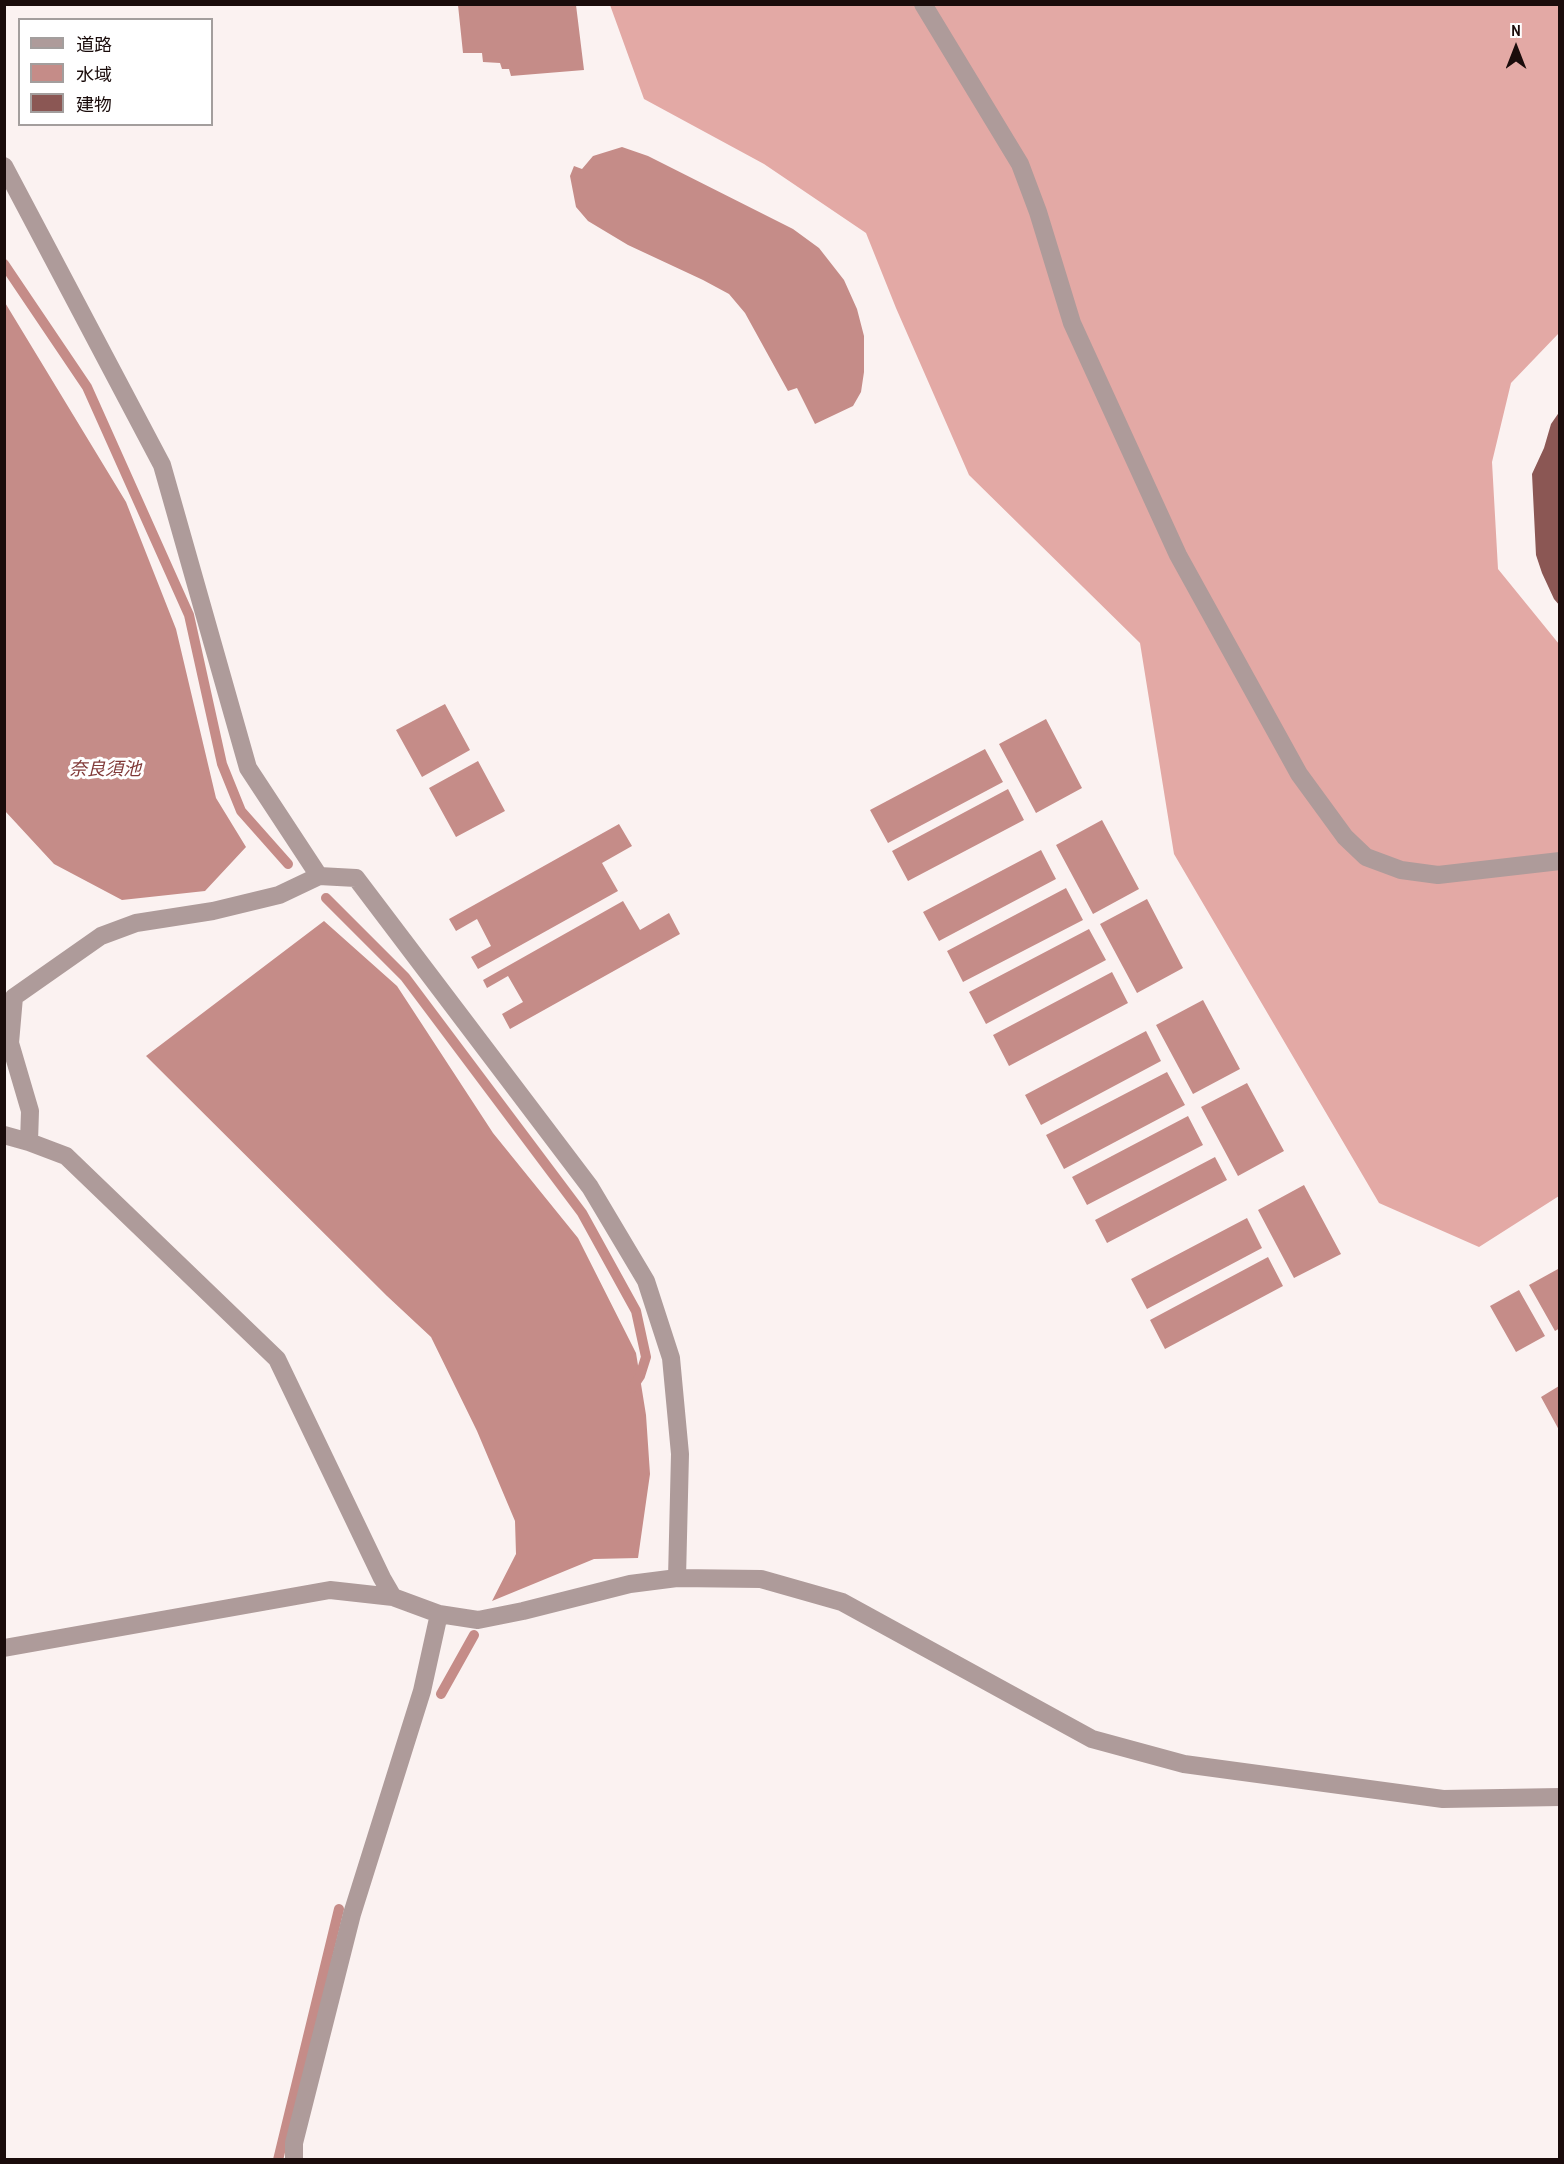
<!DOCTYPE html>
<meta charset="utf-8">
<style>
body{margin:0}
#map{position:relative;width:1564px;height:2164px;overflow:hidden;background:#fbf2f1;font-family:"Archivo Narrow","Noto Sans JP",sans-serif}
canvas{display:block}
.frame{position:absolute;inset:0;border:6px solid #1a0c0b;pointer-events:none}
.legend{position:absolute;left:18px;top:18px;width:195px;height:108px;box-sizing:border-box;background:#fff;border:2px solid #a39e9d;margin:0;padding:8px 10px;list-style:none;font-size:18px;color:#1a0c0b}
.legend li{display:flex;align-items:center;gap:12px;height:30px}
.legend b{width:30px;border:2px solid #a39e9d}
.north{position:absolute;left:1486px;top:18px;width:60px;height:60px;-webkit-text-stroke:4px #fff;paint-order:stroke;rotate:0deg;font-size:16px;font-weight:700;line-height:24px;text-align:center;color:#1a0c0b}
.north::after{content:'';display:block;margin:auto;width:21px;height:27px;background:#1a0c0b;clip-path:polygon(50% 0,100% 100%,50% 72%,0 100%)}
</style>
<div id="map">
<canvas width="1564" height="2164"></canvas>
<div class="frame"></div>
<ul class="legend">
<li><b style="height:8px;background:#ae9b9a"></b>道路</li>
<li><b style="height:16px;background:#c58c88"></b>水域</li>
<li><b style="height:16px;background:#8b5754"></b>建物</li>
</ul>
<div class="north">N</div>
</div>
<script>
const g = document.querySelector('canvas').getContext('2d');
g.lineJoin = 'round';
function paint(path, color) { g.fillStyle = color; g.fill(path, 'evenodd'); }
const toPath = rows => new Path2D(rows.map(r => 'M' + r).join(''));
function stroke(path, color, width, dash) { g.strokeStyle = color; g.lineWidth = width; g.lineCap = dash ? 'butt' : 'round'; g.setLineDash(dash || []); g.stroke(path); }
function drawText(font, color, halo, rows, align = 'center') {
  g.font = font + ' "Archivo Narrow","Noto Sans JP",sans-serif'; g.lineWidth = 6; g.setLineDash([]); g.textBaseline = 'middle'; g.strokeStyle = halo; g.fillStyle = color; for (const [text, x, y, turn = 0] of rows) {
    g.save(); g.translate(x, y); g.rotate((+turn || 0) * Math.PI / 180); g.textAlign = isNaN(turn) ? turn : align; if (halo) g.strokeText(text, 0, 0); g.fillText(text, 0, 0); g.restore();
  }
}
paint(toPath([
 [610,5,1559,5,1559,333,1511,383,1492,462,1498,569,1559,644,1559,1196,1479,1247,1379,1203,1174,854,1140,643,969,475,896,308,866,233,764,164,644,99]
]), '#e3a9a5');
paint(toPath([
 [458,5,576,5,584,70,511,76,509,69,502,69,500,63,483,62,482,53,463,53],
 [622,147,648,156,793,229,819,248,844,280,857,309,864,336,864,372,861,392,853,406,815,424,797,388,788,391,745,313,729,294,703,280,628,245,588,221,576,207,570,176,574,166,582,169,593,156],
 [4,301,126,502,176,629,216,798,246,847,205,891,122,900,54,864,5,811],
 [445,704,470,750,422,777,396,730],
 [1046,719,1082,788,1036,813,999,744],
 [985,749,1003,782,888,843,870,810],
 [478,761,505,811,456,837,429,788],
 [1008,789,1024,820,908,881,892,851],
 [1102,820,1139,889,1093,914,1056,845],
 [619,824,632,846,602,863,618,891,478,969,471,957,491,946,477,919,456,931,449,919],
 [1041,850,1056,879,939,941,923,912],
 [1066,888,1083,920,963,982,947,951],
 [1147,899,1183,968,1137,993,1100,924],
 [623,901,640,930,669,913,680,934,510,1029,502,1014,523,1002,508,976,487,988,483,980],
 [324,921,397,986,493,1133,578,1238,636,1353,646,1415,650,1474,638,1558,594,1559,492,1601,516,1554,515,1521,477,1431,431,1337,387,1296,146,1056],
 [1089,929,1106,960,986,1024,969,992],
 [1112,972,1128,1003,1009,1066,993,1035],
 [1203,1000,1240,1069,1193,1094,1156,1025],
 [1146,1031,1161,1061,1041,1125,1025,1095],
 [1167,1072,1185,1105,1064,1169,1046,1135],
 [1247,1083,1284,1151,1238,1176,1201,1107],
 [1188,1116,1203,1145,1087,1205,1072,1177],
 [1215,1157,1227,1180,1107,1243,1095,1220],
 [1304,1185,1341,1254,1294,1278,1258,1210],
 [1247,1218,1262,1248,1147,1309,1131,1279],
 [1268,1257,1283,1286,1165,1349,1150,1320],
 [1558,1269,1560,1272,1560,1328,1555,1331,1529,1285],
 [1519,1290,1545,1336,1516,1352,1490,1306],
 [1559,1386,1559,1430,1541,1397]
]), '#c58c88');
stroke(toPath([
 [4,264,87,387,189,615,222,764,241,811,288,864],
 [326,898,405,977,582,1213,636,1311,646,1357,640,1376,632,1388],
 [441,1694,474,1635],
 [278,2160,339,1909]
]), '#c58c88', 10);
paint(toPath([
 [1560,411,1560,606,1554,599,1542,573,1536,555,1532,474,1544,448,1551,424]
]), '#8b5754');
stroke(toPath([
 [923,4,1020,164,1038,212,1072,323,1178,555,1299,774,1345,837,1366,857,1401,870,1438,875,1560,861],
 [4,166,162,465,248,768,319,876],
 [4,1135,29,1142,66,1156,277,1359,382,1578,393,1597],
 [29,1142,30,1111,10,1043,14,997,101,936,136,923,213,911,279,895,319,876,356,878,590,1187,646,1281,671,1358,680,1454,677,1578,761,1579,842,1602,1092,1739,1184,1764,1443,1799,1560,1797],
 [4,1648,330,1590,393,1597,439,1614,478,1620,523,1611,630,1584,677,1578],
 [294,2160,294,2143,352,1914,422,1691,439,1614]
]), '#ae9b9a', 18);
drawText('italic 18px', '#813a38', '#fff', [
 ["奈良須池",105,770]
]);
</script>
